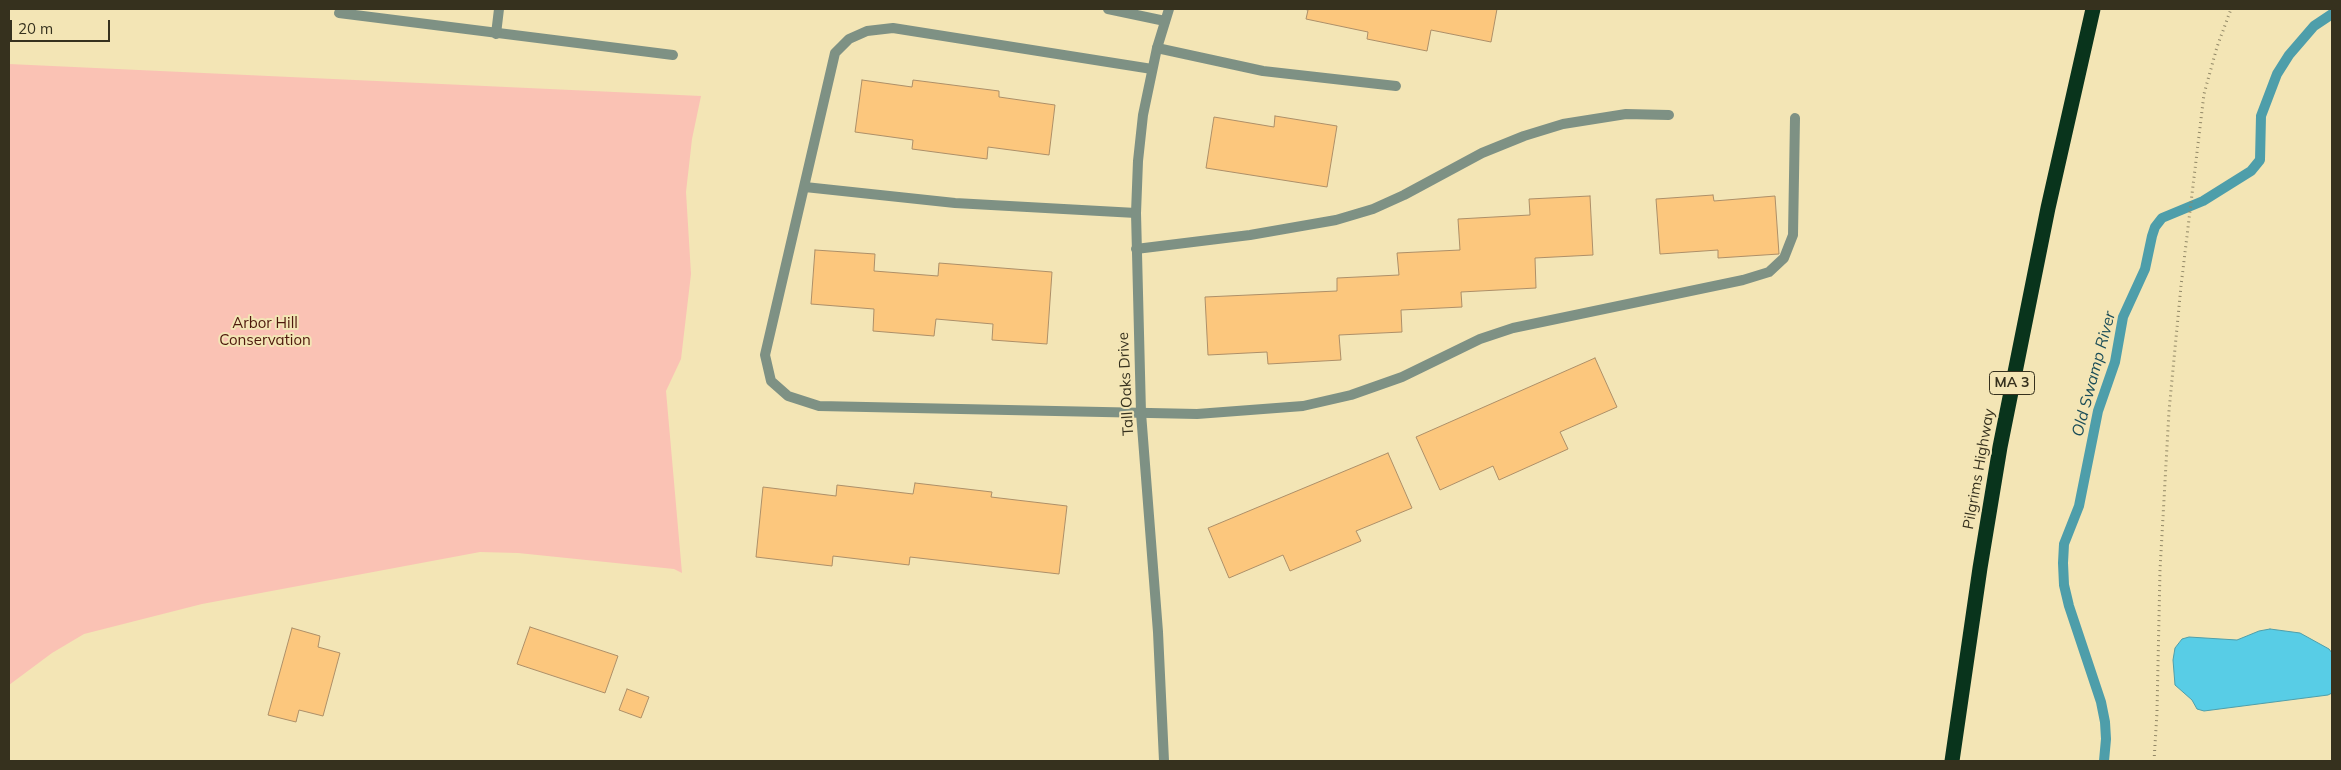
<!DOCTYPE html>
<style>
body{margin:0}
#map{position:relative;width:2341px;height:770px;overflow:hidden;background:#f3e5b5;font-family:Mulish,sans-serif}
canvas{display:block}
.frame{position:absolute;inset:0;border:10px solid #36311e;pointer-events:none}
.scale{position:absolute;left:10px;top:20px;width:100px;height:22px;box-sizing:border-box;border:2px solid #36311e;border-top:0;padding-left:6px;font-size:15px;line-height:18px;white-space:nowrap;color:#36311e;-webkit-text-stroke:4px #f3e5b5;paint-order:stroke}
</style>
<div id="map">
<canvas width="2341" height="770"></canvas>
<div class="frame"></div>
<div class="scale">20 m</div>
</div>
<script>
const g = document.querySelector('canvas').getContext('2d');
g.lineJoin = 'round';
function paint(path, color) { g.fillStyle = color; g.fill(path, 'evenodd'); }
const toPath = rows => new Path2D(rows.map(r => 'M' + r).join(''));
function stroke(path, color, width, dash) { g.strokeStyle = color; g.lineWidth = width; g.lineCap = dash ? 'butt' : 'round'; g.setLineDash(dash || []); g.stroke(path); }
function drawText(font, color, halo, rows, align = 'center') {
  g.font = font + ' Mulish,sans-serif'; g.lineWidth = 4; g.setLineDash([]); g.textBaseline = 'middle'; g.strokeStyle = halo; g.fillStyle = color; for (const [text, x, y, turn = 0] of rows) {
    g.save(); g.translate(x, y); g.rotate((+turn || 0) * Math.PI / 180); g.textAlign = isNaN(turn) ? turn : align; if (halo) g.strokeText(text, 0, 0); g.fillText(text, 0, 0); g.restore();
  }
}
paint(toPath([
 [9,64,701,96,692,139,686,192,691,274,681,359,666,391,682,573,674,569,518,553,480,552,202,604,84,634,52,653,9,685]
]), '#fac2b4');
const water = toPath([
 [2270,629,2300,633,2329,649,2332,653,2332,693,2328,695,2204,711,2197,709,2192,700,2175,685,2173,660,2175,648,2182,639,2189,637,2237,640,2259,631,2270,629]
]);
paint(water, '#58cde6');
stroke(water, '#4e9eaa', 1);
stroke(toPath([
 [2104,761,2106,739,2105,722,2101,702,2069,606,2064,585,2063,563,2064,544,2079,506,2098,411,2115,362,2123,317,2145,269,2152,236,2155,227,2162,218,2203,201,2251,171,2260,160,2261,116,2277,74,2289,55,2314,26,2332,14]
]), '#4e9eaa', 10);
const building = toPath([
 [1303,9,1497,9,1491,42,1431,30,1427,51,1367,39,1368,32,1306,19,1308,10,1303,9],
 [862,80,912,87,913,80,999,91,999,97,1055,105,1049,155,988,147,987,159,912,149,913,140,855,132,862,80],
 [1275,116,1337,126,1327,187,1206,168,1214,117,1274,127,1275,116],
 [1713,195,1714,201,1775,196,1779,254,1718,258,1718,250,1660,254,1656,199,1713,195],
 [1590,196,1593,255,1535,258,1536,288,1461,292,1462,307,1401,310,1402,332,1339,335,1341,360,1268,364,1267,352,1208,355,1205,297,1337,291,1337,278,1399,275,1397,253,1460,250,1458,219,1530,215,1529,199,1590,196],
 [815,250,875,254,874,271,938,276,939,263,1052,272,1047,344,992,340,993,324,936,319,934,336,873,331,874,309,811,304,815,250],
 [1595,358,1617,407,1560,432,1568,449,1499,480,1493,466,1440,490,1416,437,1595,358],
 [1388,453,1412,508,1356,531,1361,541,1290,571,1283,555,1229,578,1208,528,1388,453],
 [915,483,992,492,991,497,1067,506,1059,574,910,557,909,565,833,556,832,566,756,557,763,487,836,496,837,485,913,494,915,483],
 [530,627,618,656,605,693,517,664,530,627],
 [292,628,320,636,318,647,340,653,323,716,299,710,296,722,268,715,292,628],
 [627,689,649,697,641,718,619,710,627,689]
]);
paint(building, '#fcc77d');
stroke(building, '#ad8f68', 1);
stroke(toPath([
 [2154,761,2157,712,2160,570,2169,411,2181,286,2204,94,2217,47,2231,9]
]), '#918766', 3, [1, 4]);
stroke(toPath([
 [1108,9,1165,21],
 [339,13,673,55],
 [1157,48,1263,71,1396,86],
 [1152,69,893,28,867,31,849,39,835,53,765,355,771,381,788,396,819,406,1197,414,1303,406,1351,395,1402,377,1480,339,1513,328,1743,280,1769,272,1784,258,1793,235,1795,118],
 [805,187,955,203,1136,213],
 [1136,249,1250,235,1336,220,1373,209,1404,195,1482,153,1524,136,1563,124,1626,114,1669,115]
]), '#7e9184', 10);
stroke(toPath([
 [496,34,499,9],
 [1164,761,1158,632,1141,413,1136,213,1138,161,1143,115,1157,48,1169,9]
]), '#7e9184', 10);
stroke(toPath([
 [1952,761,1980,568,2000,447,2048,208,2093,9]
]), '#09341c', 15);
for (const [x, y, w] of [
 [2012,383,45]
]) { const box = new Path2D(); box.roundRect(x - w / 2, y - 11.5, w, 23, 4); g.fillStyle = '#f3e5b5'; g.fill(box); stroke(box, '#36311e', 1); }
drawText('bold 14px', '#36311e', null, [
 ["MA 3",2012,383]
]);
drawText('15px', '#4e180c', '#f3e5b5', [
 ["Arbor Hill",265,323],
 ["Conservation",265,340]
]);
drawText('15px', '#36311e', '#f3e5b5', [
 ["Tall Oaks Drive",1126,384,-93],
 ["Pilgrims Highway",1979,469,-80]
]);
drawText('italic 16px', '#1b4d58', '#f3e5b5', [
 ["Old Swamp River",2094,374,-75]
]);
</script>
